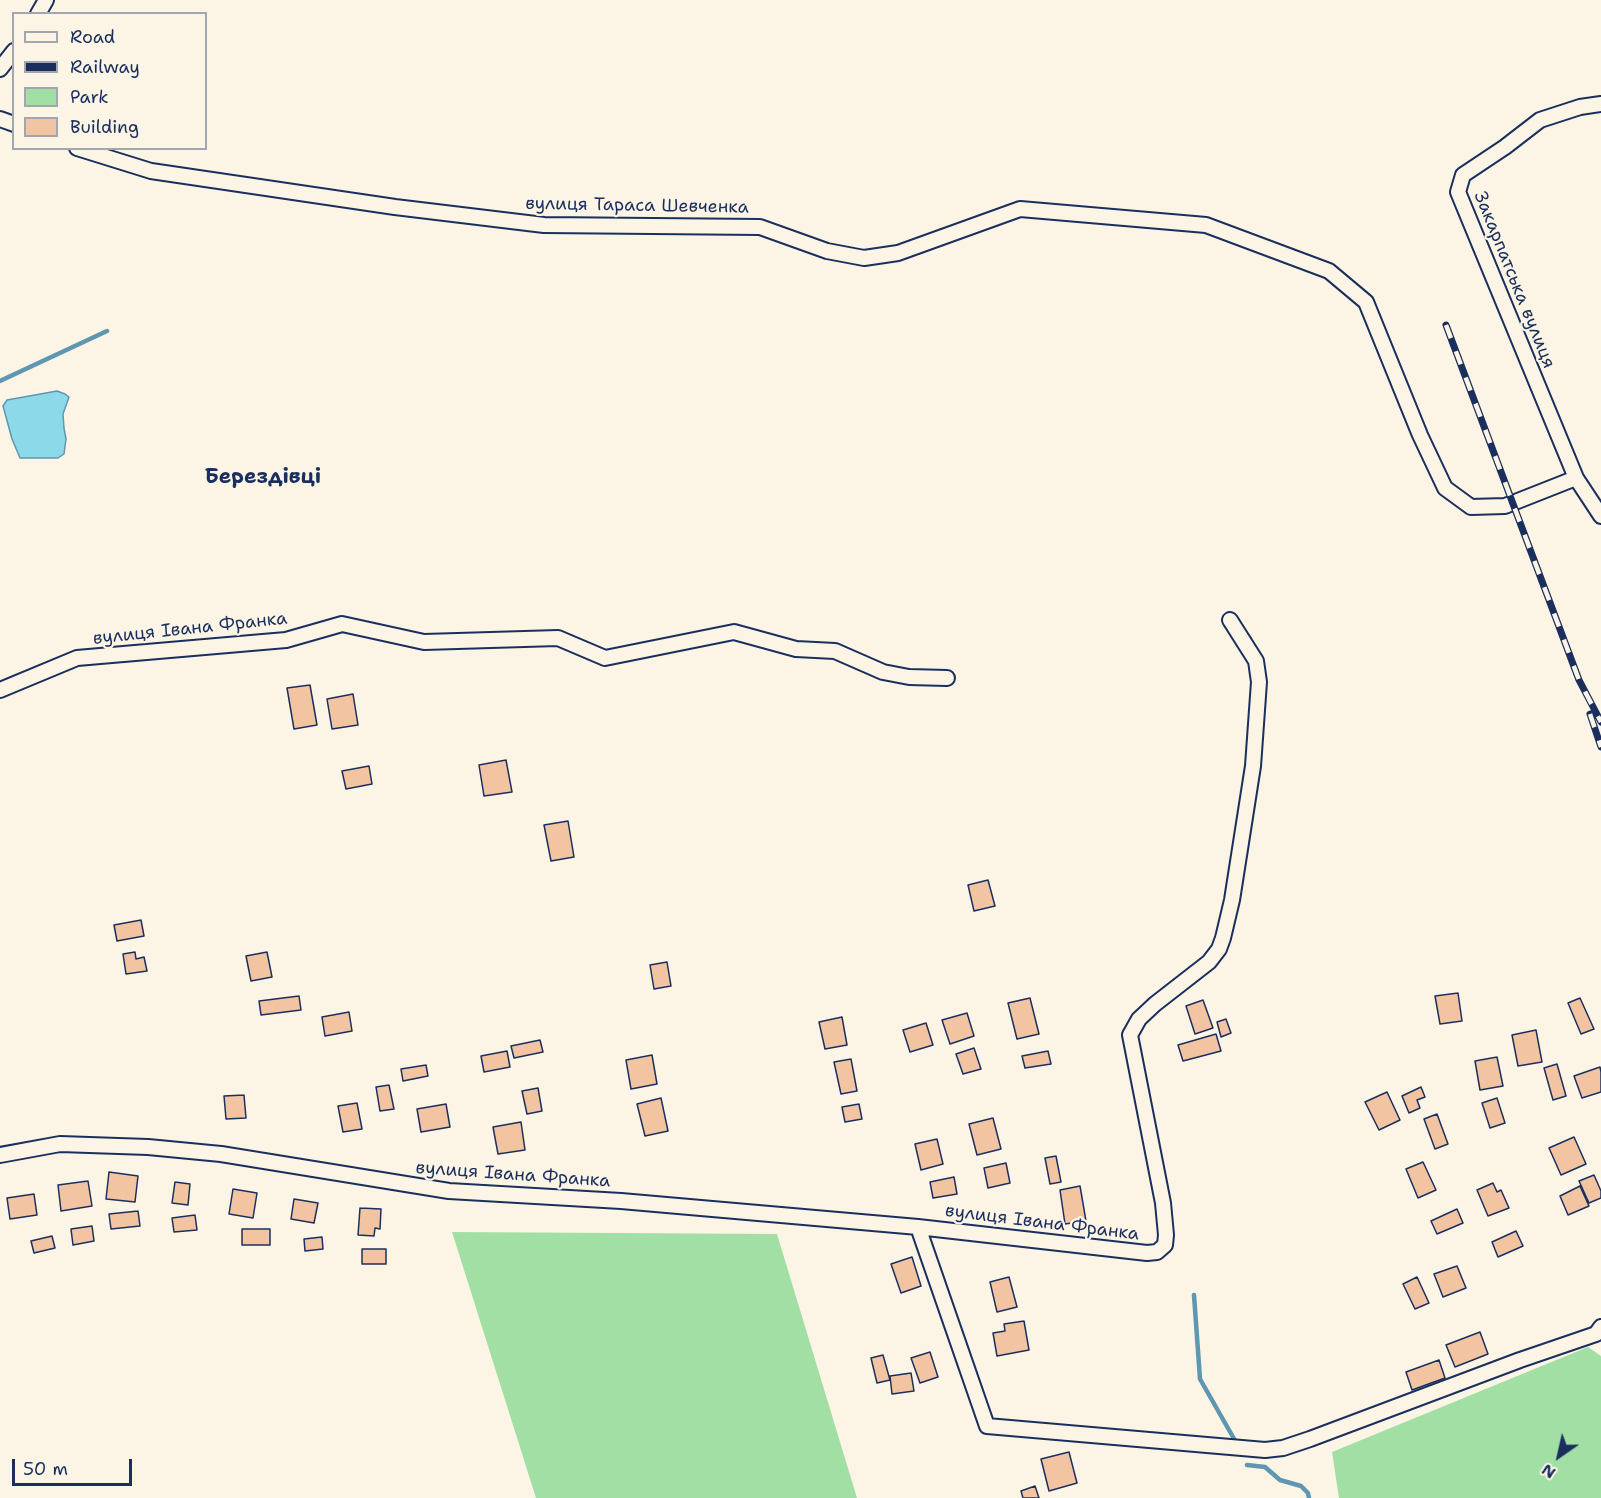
<!DOCTYPE html>
<meta charset="utf-8">
<style>
body{margin:0}
#map{position:relative;width:1601px;height:1498px;overflow:hidden;background:#fcf5e5;font-family:"Shantell Sans",sans-serif}
canvas{display:block}
.legend{position:absolute;left:12px;top:12px;width:195px;height:138px;box-sizing:border-box;background:#fcf5e5;border:2px solid #a2a6af;margin:0;padding:8px 10px;list-style:none;font-size:18px;color:#1b2f5e}
.legend li{display:flex;align-items:center;gap:12px;height:30px}
.legend b{width:30px;border:2px solid #a2a6af}
.north{position:absolute;left:1529px;top:1426px;width:60px;height:60px;-webkit-text-stroke:4px #fcf5e5;paint-order:stroke;rotate:214deg;font-size:16px;font-weight:700;line-height:24px;text-align:center;color:#1b2f5e}
.north::after{content:'';display:block;margin:auto;width:21px;height:27px;background:#1b2f5e;clip-path:polygon(50% 0,100% 100%,50% 72%,0 100%)}
.scale{position:absolute;left:12px;top:1459px;width:120px;height:27px;box-sizing:border-box;border:3px solid #1b2f5e;border-top:0;padding-left:8px;font-size:18px;line-height:21px;white-space:nowrap;color:#1b2f5e;-webkit-text-stroke:4px #fcf5e5;paint-order:stroke}
</style>
<div id="map">
<canvas width="1601" height="1498"></canvas>
<ul class="legend">
<li><b style="height:8px;background:#fcf5e5"></b>Road</li>
<li><b style="height:8px;background:#1b2f5e"></b>Railway</li>
<li><b style="height:16px;background:#a2dfa5"></b>Park</li>
<li><b style="height:16px;background:#f2c4a1"></b>Building</li>
</ul>
<div class="north">N</div>
<div class="scale">50 m</div>
</div>
<script>
const g = document.querySelector('canvas').getContext('2d');
g.lineJoin = 'round';
function paint(path, color) { g.fillStyle = color; g.fill(path, 'evenodd'); }
const toPath = rows => new Path2D(rows.map(r => 'M' + r).join(''));
function stroke(path, color, width, dash) { g.strokeStyle = color; g.lineWidth = width; g.lineCap = dash ? 'butt' : 'round'; g.setLineDash(dash || []); g.stroke(path); }
function drawText(font, color, halo, rows, align = 'center') {
  g.font = font + ' "Shantell Sans",sans-serif'; g.lineWidth = 4.5; g.setLineDash([]); g.textBaseline = 'middle'; g.strokeStyle = halo; g.fillStyle = color; for (const [text, x, y, turn = 0] of rows) {
    g.save(); g.translate(x, y); g.rotate((+turn || 0) * Math.PI / 180); g.textAlign = isNaN(turn) ? turn : align; if (halo) g.strokeText(text, 0, 0); g.fillText(text, 0, 0); g.restore();
  }
}
paint(toPath([
 [452,1232,777,1234,857,1498,536,1498],
 [1588,1347,1601,1356,1601,1498,1339,1498,1332,1452]
]), '#a2dfa5');
const water = toPath([
 [57,391,65,394,69,397,63,414,64,428,66,439,64,454,58,458,20,458,12,439,3,406,7,400,57,391]
]);
paint(water, '#8cdae9');
stroke(water, '#5f96b1', 1.5);
stroke(toPath([
 [0,381,107,331],
 [1194,1295,1200,1379,1237,1444],
 [1247,1465,1265,1467,1280,1480,1301,1486,1308,1493,1309,1498]
]), '#5f96b1', 4.5);
const building = toPath([
 [310,685,317,725,294,729,287,688,310,685],
 [353,694,358,725,332,729,327,699,353,694],
 [506,760,512,792,484,796,479,765,506,760],
 [369,766,372,784,346,789,342,771,369,766],
 [568,821,574,857,551,861,544,825,568,821],
 [988,880,995,906,974,911,968,885,988,880],
 [141,920,144,936,117,941,114,925,141,920],
 [135,952,136,959,144,957,147,971,126,974,123,954,135,952],
 [267,952,272,977,251,981,246,956,267,952],
 [667,962,671,986,654,989,650,965,667,962],
 [1458,993,1462,1021,1440,1024,1435,996,1458,993],
 [299,996,301,1010,261,1015,259,1001,299,996],
 [1030,998,1039,1034,1017,1039,1008,1003,1030,998],
 [1580,998,1594,1029,1581,1034,1568,1003,1580,998],
 [1203,1000,1213,1028,1195,1034,1186,1006,1203,1000],
 [349,1012,352,1031,325,1036,322,1017,349,1012],
 [967,1013,974,1036,950,1044,942,1020,967,1013],
 [842,1017,847,1045,825,1049,819,1022,842,1017],
 [1226,1019,1231,1033,1221,1037,1217,1022,1226,1019],
 [926,1023,933,1045,910,1052,903,1030,926,1023],
 [1536,1030,1542,1062,1518,1066,1512,1035,1536,1030],
 [1216,1034,1221,1051,1183,1061,1178,1045,1216,1034],
 [540,1040,543,1052,514,1058,511,1046,540,1040],
 [974,1048,981,1069,963,1074,956,1054,974,1048],
 [507,1051,510,1067,484,1072,481,1056,507,1051],
 [1048,1051,1051,1064,1025,1068,1022,1056,1048,1051],
 [652,1055,657,1084,631,1089,626,1060,652,1055],
 [1497,1057,1503,1086,1480,1090,1475,1061,1497,1057],
 [851,1059,857,1091,841,1094,834,1062,851,1059],
 [1557,1064,1566,1096,1553,1100,1544,1068,1557,1064],
 [426,1065,428,1076,403,1081,401,1069,426,1065],
 [1600,1067,1601,1072,1601,1092,1582,1098,1574,1076,1600,1067],
 [389,1085,394,1109,380,1111,376,1087,389,1085],
 [1421,1087,1425,1097,1417,1100,1420,1108,1409,1113,1402,1096,1421,1087],
 [538,1088,542,1111,527,1114,522,1091,538,1088],
 [1387,1092,1400,1120,1379,1130,1365,1102,1387,1092],
 [244,1095,246,1118,226,1119,224,1096,244,1095],
 [661,1098,668,1131,645,1136,637,1104,661,1098],
 [1497,1098,1505,1123,1490,1128,1482,1103,1497,1098],
 [357,1103,362,1129,343,1132,338,1106,357,1103],
 [446,1104,450,1127,421,1132,417,1109,446,1104],
 [859,1104,862,1119,845,1122,842,1107,859,1104],
 [1437,1114,1448,1144,1435,1149,1424,1119,1437,1114],
 [993,1118,1001,1149,977,1155,969,1124,993,1118],
 [521,1122,525,1150,498,1154,493,1127,521,1122],
 [1574,1137,1586,1164,1561,1175,1549,1148,1574,1137],
 [937,1139,943,1164,921,1170,915,1144,937,1139],
 [1056,1156,1061,1182,1050,1184,1045,1158,1056,1156],
 [1423,1162,1436,1190,1418,1198,1406,1169,1423,1162],
 [1006,1163,1010,1183,988,1188,984,1168,1006,1163],
 [109,1172,138,1176,135,1202,106,1199,109,1172],
 [1594,1175,1601,1191,1601,1198,1589,1203,1579,1181,1594,1175],
 [954,1177,957,1194,933,1198,930,1182,954,1177],
 [88,1181,92,1206,61,1211,58,1185,88,1181],
 [175,1182,190,1184,188,1205,172,1203,175,1182],
 [1493,1183,1497,1192,1501,1190,1509,1208,1488,1216,1477,1190,1493,1183],
 [1080,1186,1086,1221,1065,1224,1060,1190,1080,1186],
 [1580,1186,1589,1206,1568,1215,1560,1196,1580,1186],
 [233,1189,257,1193,253,1218,229,1214,233,1189],
 [34,1194,37,1215,10,1219,7,1198,34,1194],
 [294,1199,318,1203,314,1223,291,1219,294,1199],
 [360,1208,381,1209,380,1229,375,1228,374,1236,358,1235,360,1208],
 [1457,1209,1463,1223,1437,1234,1431,1221,1457,1209],
 [138,1211,140,1226,111,1229,109,1214,138,1211],
 [195,1215,197,1230,174,1232,172,1218,195,1215],
 [92,1226,94,1241,73,1245,71,1229,92,1226],
 [242,1229,270,1229,270,1245,242,1245,242,1229],
 [1516,1231,1523,1246,1498,1257,1492,1242,1516,1231],
 [52,1236,55,1248,34,1253,31,1241,52,1236],
 [322,1237,323,1249,305,1251,304,1239,322,1237],
 [362,1249,386,1249,386,1264,362,1264,362,1249],
 [912,1257,921,1286,901,1293,891,1264,912,1257],
 [1457,1266,1466,1288,1443,1297,1434,1274,1457,1266],
 [1009,1277,1017,1307,997,1312,990,1282,1009,1277],
 [1417,1277,1429,1303,1415,1309,1403,1284,1417,1277],
 [1024,1321,1029,1350,997,1356,993,1333,1005,1331,1004,1324,1024,1321],
 [1480,1332,1488,1354,1455,1367,1446,1345,1480,1332],
 [930,1352,938,1377,920,1383,911,1358,930,1352],
 [883,1355,890,1380,877,1383,871,1358,883,1355],
 [1439,1360,1445,1378,1412,1390,1406,1372,1439,1360],
 [911,1373,914,1391,892,1394,890,1376,911,1373],
 [1069,1452,1077,1483,1049,1491,1041,1459,1069,1452],
 [1035,1486,1039,1498,1023,1498,1021,1491,1035,1486]
]);
paint(building, '#f2c4a1');
stroke(building, '#1b2f5e', 1.5);
const street = toPath([
 [38,14,46,0],
 [0,69,14,51],
 [1601,104,1580,107,1540,120,1505,147,1463,175,1458,192,1576,478,1601,516],
 [0,119,14,124],
 [77,148,151,171,395,207,544,225,760,227,827,251,864,258,898,253,1020,209,1206,225,1329,271,1366,302,1420,435,1445,488,1471,507,1505,506,1576,478],
 [0,690,77,658,286,640,342,624,424,642,558,638,605,658,734,632,796,649,835,651,883,672,909,677,947,678],
 [0,1155,60,1144,148,1147,221,1154,449,1191,621,1201,918,1227,1147,1253,1157,1252,1165,1245,1166,1235,1163,1203,1130,1035,1139,1019,1155,1004,1209,962,1219,949,1223,938,1232,900,1253,766,1259,682,1256,661,1230,620],
 [918,1227,987,1426,1265,1450,1283,1448,1310,1439,1520,1360,1596,1334,1601,1327]
]);
stroke(street, '#1b2f5e', 18);
stroke(street, '#fcf5e5', 14);
const rail = toPath([
 [1446,325,1579,680,1601,722],
 [1590,714,1601,747]
]);
stroke(rail, '#1b2f5e', 7);
stroke(rail, '#fcf5e5', 4.5, [14]);
drawText('18px', '#1b2f5e', '#fcf5e5', [
 ["вулиця Тараса Шевченка",637,206,1],
 ["Закарпатська вулиця",1514,280,68],
 ["вулиця Івана Франка",190,629,-6],
 ["вулиця Івана Франка",513,1175,4],
 ["вулиця Івана Франка",1042,1223,7]
]);
drawText('bold 21px', '#1b2f5e', '#fcf5e5', [
 ["Берездівці",263,478]
]);
</script>
